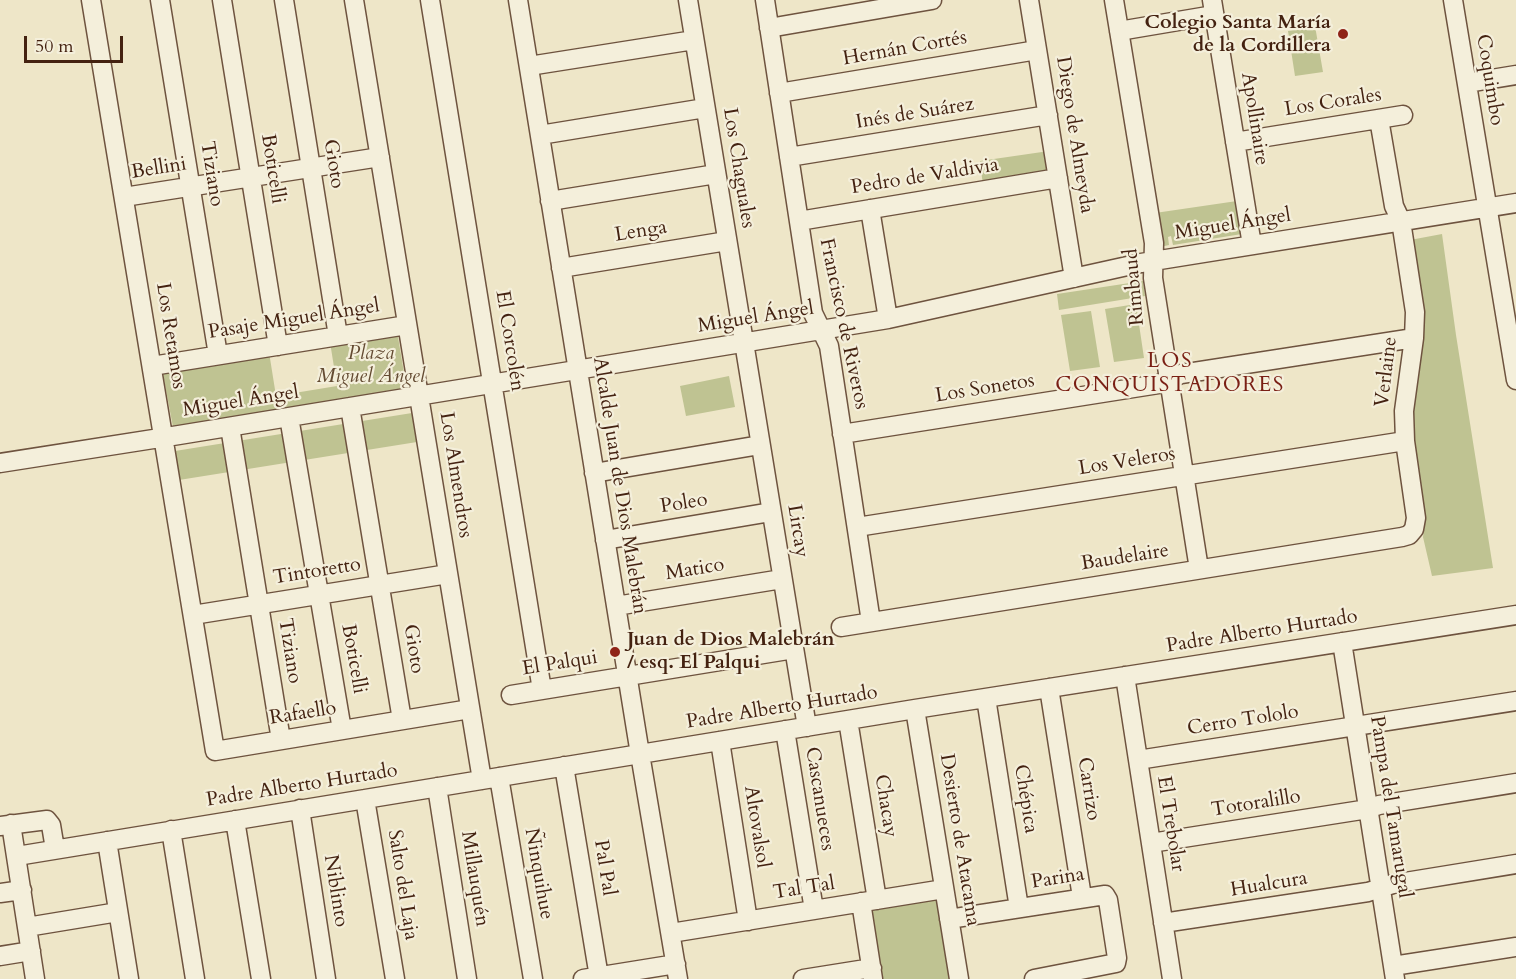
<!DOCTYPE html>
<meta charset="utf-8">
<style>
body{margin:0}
#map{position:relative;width:1516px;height:979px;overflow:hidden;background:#eee6c8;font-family:Cardo,serif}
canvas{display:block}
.scale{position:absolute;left:24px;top:36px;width:99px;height:27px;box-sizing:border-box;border:3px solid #421;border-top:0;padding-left:8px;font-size:18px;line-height:21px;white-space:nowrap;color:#421;-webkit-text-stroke:4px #f4efdb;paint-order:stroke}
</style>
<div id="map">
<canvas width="1516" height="979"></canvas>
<div class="scale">50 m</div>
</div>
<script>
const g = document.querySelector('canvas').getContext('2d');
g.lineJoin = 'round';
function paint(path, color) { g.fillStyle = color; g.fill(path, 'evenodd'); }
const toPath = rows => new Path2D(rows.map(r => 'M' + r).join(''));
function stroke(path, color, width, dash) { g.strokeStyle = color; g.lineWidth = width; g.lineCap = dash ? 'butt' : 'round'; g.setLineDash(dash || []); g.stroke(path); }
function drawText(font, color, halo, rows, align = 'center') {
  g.font = font + ' Cardo,serif'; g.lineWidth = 4.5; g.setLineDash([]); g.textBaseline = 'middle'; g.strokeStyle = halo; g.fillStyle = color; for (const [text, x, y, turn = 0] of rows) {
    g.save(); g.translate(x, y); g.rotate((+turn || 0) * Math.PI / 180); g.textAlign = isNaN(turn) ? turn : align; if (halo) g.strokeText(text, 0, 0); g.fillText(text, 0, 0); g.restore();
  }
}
paint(toPath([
 [1315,26,1323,72,1295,76,1288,31],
 [1049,151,1052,175,983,186,980,161],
 [1237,201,1242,234,1173,245,1171,236,1168,237,1169,245,1160,247,1155,213],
 [1442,234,1456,335,1493,568,1432,576,1423,537,1425,524,1411,439,1410,240],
 [1143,281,1145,296,1059,310,1057,294],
 [1136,304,1144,358,1114,362,1105,309],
 [1091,311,1100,367,1070,371,1061,315],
 [397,331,407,391,173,427,162,369,269,352,276,396,337,386,330,342],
 [729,376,735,407,686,416,680,386],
 [412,413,417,442,179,480,175,451],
 [938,897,951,979,878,979,867,908]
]), '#bfc392');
const minor = toPath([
 [91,0,215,751,470,709],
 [160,0,218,355],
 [222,0,278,346],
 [284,0,338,336],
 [354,0,482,780],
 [430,0,542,690],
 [518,0,640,754,678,979],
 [688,0,807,727],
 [765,0,813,313,829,346,871,622],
 [1029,0,1074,278],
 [1114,0,1154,243,1153,278,1199,569],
 [1212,0,1252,245],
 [1453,0,1516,380],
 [769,28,932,0],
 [1119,31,1214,15],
 [529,66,694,40],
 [1467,83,1516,75],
 [779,93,1037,50],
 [540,135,705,108],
 [1235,142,1403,115],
 [789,157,1048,115],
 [124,197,380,157],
 [550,201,716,174],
 [870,209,888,319],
 [799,221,1058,178],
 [561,268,727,241],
 [152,366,407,325],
 [350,407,402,720],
 [289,417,342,730],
 [230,427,281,740],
 [842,434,1159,384,1181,374,1414,338],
 [0,463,179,435,888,319,1141,263,1516,203],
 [594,473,760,445],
 [857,527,1405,441],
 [605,540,771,512],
 [616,606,782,579],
 [193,615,448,574],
 [841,627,1402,537,1409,535,1414,529,1416,518,1405,441,1404,411,1414,338,1415,312,1401,221,1394,206,1379,119],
 [1342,642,1395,979],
 [1125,676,1172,979],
 [1049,688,1082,897],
 [511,695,794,649],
 [986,698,1019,908],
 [915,709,959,979],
 [848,720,877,900],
 [785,730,814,910],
 [720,741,748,921],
 [1138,760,1516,701],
 [564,766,599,977],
 [499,777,533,979],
 [437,787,467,979],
 [365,799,395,979],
 [300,809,326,979],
 [235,820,261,979],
 [11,824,35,979],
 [0,826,47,820,51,825,55,849],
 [171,830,195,979],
 [107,841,129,979],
 [1151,843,1368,809,1379,805,1516,783],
 [17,856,915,709,1516,615],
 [0,893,22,890],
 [861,902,873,979],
 [949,919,1105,895,1108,900,1117,958,1116,963,1034,979],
 [1163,923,1368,892,1393,884,1516,864],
 [27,927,118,912],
 [671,933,944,889],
 [0,956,31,951],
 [1393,966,1516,947],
 [583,979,676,964],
 [803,979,872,968]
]);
stroke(minor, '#6e533f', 21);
stroke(minor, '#f4efdb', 18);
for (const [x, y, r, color] of [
 [1343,34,6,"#8f2418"],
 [615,652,6,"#8f2418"]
]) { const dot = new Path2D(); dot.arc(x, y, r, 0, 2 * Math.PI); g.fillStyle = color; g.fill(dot); stroke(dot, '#f4efdb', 2); }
drawText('bold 20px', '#421', '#f4efdb', [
 ["Colegio Santa María",1331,23],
 ["de la Cordillera",1331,46],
 ["Juan de Dios Malebrán",627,640,"left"],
 ["/ esq. El Palqui",627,663,"left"]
], 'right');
drawText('20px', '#421', '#f4efdb', [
 ["Hernán Cortés",905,49,-10],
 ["Coquimbo",1489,80,81],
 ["Los Corales",1333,103,-9],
 ["Inés de Suárez",915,114,-9],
 ["Apollinaire",1254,119,81],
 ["Diego de Almeyda",1074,135,81],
 ["Gioto",333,164,81],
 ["Los Chaguales",738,168,81],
 ["Bellini",159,169,-9],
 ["Boticelli",272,169,81],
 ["Tiziano",211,174,81],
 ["Pedro de Valdivia",925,177,-9],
 ["Miguel Ángel",1233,225,-9],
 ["Lenga",641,232,-9],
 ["Rimbaud",1135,287,-95],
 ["Miguel Ángel",756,318,-9],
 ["Pasaje Miguel Ángel",294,320,-9],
 ["Francisco de Riveros",843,324,78],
 ["Los Retamos",170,336,81],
 ["El Corcolén",509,341,81],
 ["Verlaine",1387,372,-83],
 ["Los Sonetos",985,389,-9],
 ["Miguel Ángel",241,402,-9],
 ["Los Veleros",1127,462,-9],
 ["Los Almendros",455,475,81],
 ["Alcalde Juan de Dios Malebrán",619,486,81],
 ["Poleo",684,504,-9],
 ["Lircay",797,531,81],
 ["Baudelaire",1125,558,-9],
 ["Matico",695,570,-9],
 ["Tintoretto",317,572,-9],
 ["Padre Alberto Hurtado",1262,632,-9],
 ["Gioto",413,649,81],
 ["Tiziano",289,651,81],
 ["Boticelli",353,659,80],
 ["El Palqui",560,664,-9],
 ["Padre Alberto Hurtado",782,708,-9],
 ["Rafaello",303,714,-9],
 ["Cerro Tololo",1243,721,-9],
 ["Padre Alberto Hurtado",302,786,-9],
 ["Carrizo",1088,789,81],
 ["Cascanueces",819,799,81],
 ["Chépica",1025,799,81],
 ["Totoralillo",1256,804,-9],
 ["Chacay",885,806,81],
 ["Pampa del Tamarugal",1390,807,81],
 ["El Trebolar",1170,824,81],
 ["Altovalsol",756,827,81],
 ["Desierto de Atacama",959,840,81],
 ["Pal Pal",604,868,81],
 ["Ñinquihue",538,874,80],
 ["Millauquén",474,879,81],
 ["Parina",1058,879,-9],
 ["Salto del Laja",402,885,81],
 ["Hualcura",1269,885,-9],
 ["Tal Tal",804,889,-9],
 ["Niblinto",335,891,81]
]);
drawText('italic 20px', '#634a31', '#f4efdb', [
 ["Plaza",371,354],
 ["Miguel Ángel",371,377]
]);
g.letterSpacing = '1.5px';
drawText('21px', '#7a1f14', '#f4efdb', [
 ["LOS",1170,362],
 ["CONQUISTADORES",1170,386]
]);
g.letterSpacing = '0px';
</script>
